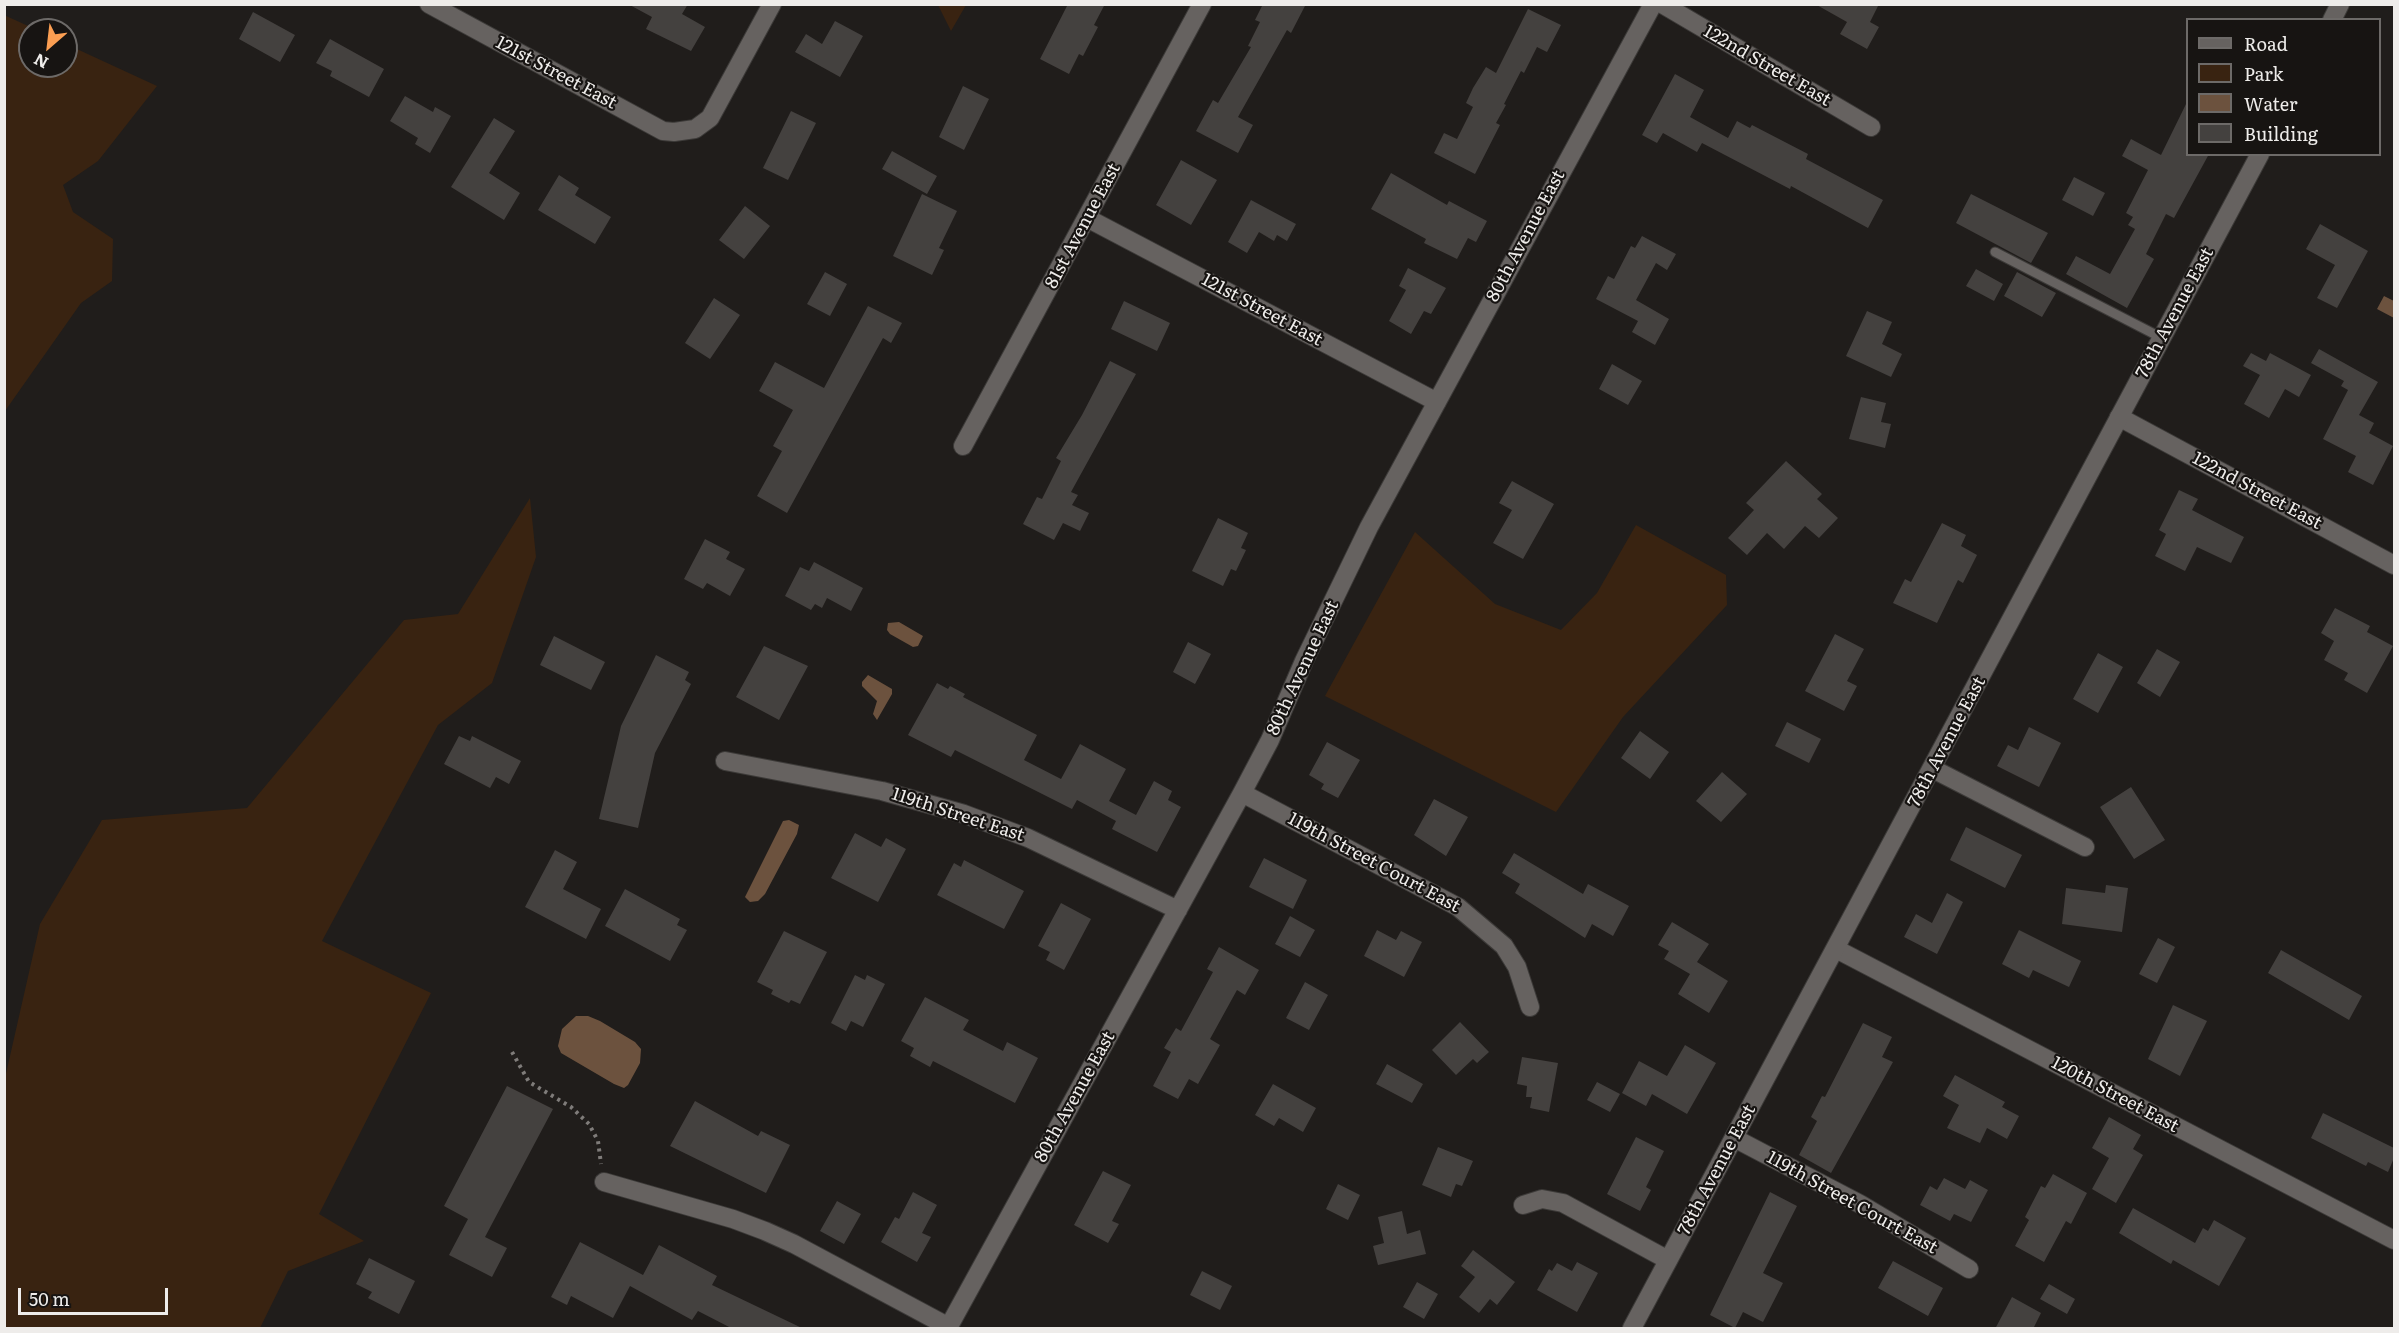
<!DOCTYPE html>
<style>
body{margin:0}
#map{position:relative;width:2399px;height:1333px;overflow:hidden;background:#201d1b;font-family:Literata,serif}
canvas{display:block}
.frame{position:absolute;inset:0;border:6px solid #eeecea;pointer-events:none}
.legend{position:absolute;left:2186px;top:18px;width:195px;height:138px;box-sizing:border-box;background:#171412;border:2px solid #6d6a68;margin:0;padding:8px 10px;list-style:none;font-size:18px;color:#eeecea}
.legend li{display:flex;align-items:center;gap:12px;height:30px}
.legend b{width:30px;border:2px solid #6d6a68}
.north{position:absolute;left:18px;top:18px;width:60px;height:60px;box-sizing:border-box;background:#171412;border:2px solid #6d6a68;border-radius:50%;rotate:208deg;font-size:16px;font-weight:700;line-height:24px;text-align:center;color:#eeecea}
.north::after{content:'';display:block;margin:auto;width:21px;height:27px;background:#fb9e52;clip-path:polygon(50% 0,100% 100%,50% 72%,0 100%)}
.scale{position:absolute;left:18px;top:1288px;width:150px;height:27px;box-sizing:border-box;border:3px solid #eeecea;border-top:0;padding-left:8px;font-size:18px;line-height:21px;white-space:nowrap;color:#eeecea;-webkit-text-stroke:4px #171412;paint-order:stroke}
</style>
<div id="map">
<canvas width="2399" height="1333"></canvas>
<div class="frame"></div>
<ul class="legend">
<li><b style="height:8px;background:#666260"></b>Road</li>
<li><b style="height:16px;background:#392311"></b>Park</li>
<li><b style="height:16px;background:#6c523e"></b>Water</li>
<li><b style="height:16px;background:#44413f"></b>Building</li>
</ul>
<div class="north">N</div>
<div class="scale">50 m</div>
</div>
<script>
const g = document.querySelector('canvas').getContext('2d');
g.lineJoin = 'round';
function paint(path, color) { g.fillStyle = color; g.fill(path, 'evenodd'); }
const toPath = rows => new Path2D(rows.map(r => 'M' + r).join(''));
function stroke(path, color, width, dash) { g.strokeStyle = color; g.lineWidth = width; g.lineCap = dash ? 'butt' : 'round'; g.setLineDash(dash || []); g.stroke(path); }
function drawText(font, color, halo, rows, align = 'center') {
  g.font = font + ' Literata,serif'; g.lineWidth = 4.5; g.setLineDash([]); g.textBaseline = 'middle'; g.strokeStyle = halo; g.fillStyle = color; for (const [text, x, y, turn = 0] of rows) {
    g.save(); g.translate(x, y); g.rotate((+turn || 0) * Math.PI / 180); g.textAlign = isNaN(turn) ? turn : align; if (halo) g.strokeText(text, 0, 0); g.fillText(text, 0, 0); g.restore();
  }
}
paint(toPath([
 [938,5,966,5,951,31],
 [4,15,37,30,30,30,30,66,66,66,66,44,157,86,98,161,63,185,73,212,113,239,112,281,81,303,5,411],
 [530,498,536,557,492,683,438,725,322,941,431,993,319,1214,364,1241,288,1271,260,1328,5,1328,5,1078,40,924,102,820,247,808,404,620,458,614],
 [1636,525,1726,575,1727,605,1623,717,1556,812,1325,696,1415,532,1495,604,1561,630,1597,593]
]), '#392311');
paint(toPath([
 [2384,296,2394,301,2394,318,2377,309],
 [899,622,923,636,918,646,913,647,890,634,887,630,888,623],
 [868,675,892,689,892,694,877,720,873,714,877,701,862,686,862,682],
 [789,820,799,825,797,834,765,894,758,901,750,902,745,897,783,821],
 [576,1016,588,1016,600,1021,635,1042,641,1049,640,1063,628,1085,624,1088,614,1084,561,1053,558,1046,562,1029]
]), '#6c523e');
paint(toPath([
 [628,4,688,4,682,14,705,27,691,51,646,29,652,17],
 [1068,4,1105,4,1094,25,1098,27,1083,56,1079,54,1069,74,1040,59],
 [1263,4,1306,4,1291,33,1287,30,1238,117,1253,125,1238,153,1196,131,1213,100,1218,103,1251,47,1248,46,1260,22,1255,20],
 [1815,4,1879,4,1870,22,1879,27,1867,49,1840,34,1847,22],
 [1528,9,1561,25,1547,52,1537,47,1524,73,1521,71,1504,104,1506,105,1496,123,1500,125,1475,174,1434,153,1444,133,1457,139,1473,107,1466,103,1473,88,1486,67,1496,73],
 [253,12,295,35,280,62,239,39],
 [835,21,863,36,840,77,795,52,806,34,822,44],
 [330,39,384,69,369,97,330,76,332,71,316,63],
 [1675,74,1704,90,1690,117,1728,138,1737,121,1750,128,1752,125,1808,154,1806,159,1883,200,1868,228,1791,186,1790,189,1702,143,1697,152,1663,133,1657,143,1642,135],
 [963,86,989,99,964,150,939,137],
 [405,96,433,112,435,107,451,116,430,153,415,144,418,138,390,121],
 [2187,102,2187,154,2209,154,2174,218,2166,214,2146,254,2154,259,2127,308,2066,274,2076,256,2110,274,2135,229,2128,225,2133,217,2126,213,2148,170,2122,156,2131,139,2161,155],
 [791,111,816,123,788,180,763,168],
 [494,118,515,131,489,173,520,193,504,220,451,187],
 [892,151,937,176,927,194,882,169],
 [1181,160,1217,180,1191,225,1156,205],
 [1391,173,1447,205,1449,201,1487,221,1476,242,1468,238,1457,259,1424,243,1426,239,1371,209],
 [559,175,579,188,575,195,611,217,595,244,538,210],
 [2074,177,2105,193,2093,216,2062,200],
 [922,194,957,211,939,248,944,250,932,275,893,256],
 [1971,194,2048,233,2031,263,1956,223],
 [1251,200,1296,224,1287,241,1277,235,1274,241,1259,232,1247,253,1228,242],
 [745,206,770,226,744,259,719,240],
 [2320,224,2368,251,2337,308,2317,298,2335,265,2306,249],
 [1642,236,1676,254,1667,270,1656,263,1636,300,1669,319,1655,345,1632,332,1638,321,1596,299,1608,276,1614,279,1631,246,1635,248],
 [1408,268,1446,288,1431,314,1424,311,1411,334,1389,321,1406,290,1399,286],
 [1976,269,2003,284,1994,301,1966,286],
 [825,272,847,284,830,316,807,304],
 [2017,272,2056,293,2042,317,2004,296],
 [714,298,740,315,710,359,685,343],
 [1124,301,1170,323,1157,351,1111,329],
 [868,306,902,323,891,343,883,338,787,513,757,496,782,451,773,446,793,410,759,391,775,362,824,388],
 [1867,311,1892,322,1882,344,1902,354,1891,377,1846,356],
 [2319,349,2378,382,2359,415,2374,423,2369,433,2393,446,2373,485,2348,472,2356,456,2323,439,2348,390,2341,386,2344,381,2311,363],
 [2251,353,2266,361,2270,353,2311,375,2299,397,2285,389,2269,418,2244,404,2260,375,2243,366],
 [1110,361,1136,374,1071,492,1078,495,1072,505,1089,513,1080,531,1063,523,1054,540,1023,524,1037,497,1042,499,1061,461,1056,458,1082,415],
 [1612,364,1642,381,1628,405,1599,389],
 [1861,397,1886,403,1881,422,1891,424,1885,448,1849,439],
 [1786,461,1822,494,1817,499,1838,518,1819,538,1805,526,1784,549,1767,533,1747,555,1728,538,1754,510,1746,503],
 [1512,481,1554,504,1523,559,1493,543,1512,510,1499,503],
 [2179,490,2198,499,2192,510,2244,537,2231,563,2197,547,2185,571,2155,556,2166,534,2159,530],
 [1218,518,1248,533,1241,548,1246,550,1236,571,1231,569,1223,586,1192,571],
 [1942,523,1966,535,1961,546,1977,555,1963,583,1958,580,1937,623,1893,603,1905,579,1911,582],
 [705,539,730,552,726,559,745,569,730,596,707,583,703,589,684,579],
 [814,562,863,588,851,611,827,598,822,608,815,604,811,610,785,596,800,567,809,571],
 [2335,608,2370,626,2367,632,2393,646,2367,693,2344,680,2348,673,2324,660,2334,641,2321,633],
 [1835,634,1864,649,1847,681,1857,686,1844,711,1805,691],
 [554,636,605,662,591,690,540,665],
 [1188,642,1211,654,1195,684,1173,672],
 [764,646,808,666,779,720,736,697],
 [2157,649,2180,662,2160,697,2137,683],
 [2098,653,2123,667,2098,713,2073,699],
 [656,655,689,672,685,680,691,684,655,753,638,828,599,819,621,726],
 [937,683,948,689,950,686,965,694,963,697,1037,735,1024,760,1061,779,1080,744,1126,769,1109,801,1136,815,1154,781,1172,791,1168,800,1181,807,1157,852,1112,829,1116,821,1077,800,1072,809,955,750,951,757,908,735],
 [1787,722,1821,739,1809,763,1775,746],
 [2029,727,2061,743,2039,787,1997,766,2008,745,2018,750],
 [1640,731,1669,752,1650,779,1621,758],
 [459,736,470,741,472,736,521,761,509,784,496,777,490,788,444,764],
 [1327,742,1360,760,1338,798,1321,789,1324,784,1309,775],
 [1722,772,1747,794,1721,822,1696,801],
 [2131,787,2165,840,2134,859,2100,807],
 [1434,799,1468,817,1446,856,1414,835],
 [1966,827,2022,855,2005,888,1950,860],
 [855,833,881,847,886,838,906,849,878,902,831,878],
 [555,850,577,862,563,889,601,909,586,939,525,907],
 [1514,853,1583,894,1588,884,1629,906,1613,936,1592,924,1585,938,1515,893,1520,884,1502,873],
 [1264,858,1307,880,1293,909,1249,887],
 [964,860,1024,891,1004,929,937,895,954,863,961,867],
 [2106,885,2128,888,2122,932,2062,924,2066,888,2105,893],
 [625,889,680,919,677,925,687,930,670,961,605,926],
 [1947,893,1963,902,1937,954,1904,937,1916,914,1932,923],
 [1061,903,1091,919,1064,970,1046,960,1050,952,1038,946],
 [1290,916,1315,930,1300,957,1275,944],
 [1672,922,1709,944,1697,962,1728,981,1709,1013,1678,994,1690,974,1664,959,1669,951,1658,945],
 [1377,930,1396,940,1401,931,1422,942,1404,977,1364,956],
 [2019,930,2081,961,2069,987,2033,970,2029,978,2002,964],
 [784,931,827,952,800,1004,791,1000,789,1003,771,994,773,990,757,982],
 [2158,938,2175,947,2157,983,2139,974],
 [1219,947,1259,970,1245,995,1237,990,1210,1039,1220,1045,1198,1084,1189,1079,1178,1099,1153,1086,1171,1052,1164,1048,1176,1028,1181,1031,1213,972,1207,969],
 [2281,950,2362,996,2349,1020,2268,973],
 [855,975,865,980,867,975,885,984,863,1027,851,1021,846,1031,831,1023],
 [1305,982,1328,995,1309,1030,1286,1018],
 [925,997,969,1020,963,1030,1003,1051,1007,1042,1038,1058,1015,1103,933,1061,930,1067,910,1056,914,1048,901,1041],
 [2173,1005,2207,1021,2180,1076,2148,1059],
 [1460,1022,1489,1052,1477,1063,1473,1059,1456,1075,1432,1050],
 [1863,1023,1892,1037,1882,1057,1893,1062,1831,1173,1799,1155,1817,1121,1811,1117,1822,1096,1825,1097],
 [1685,1045,1716,1063,1687,1114,1652,1094,1646,1106,1622,1093,1639,1061,1667,1076],
 [1522,1057,1558,1063,1549,1112,1530,1108,1532,1097,1526,1097,1527,1086,1517,1084],
 [1387,1064,1423,1084,1412,1103,1376,1084],
 [1955,1075,2005,1102,2002,1107,2019,1116,2007,1139,1987,1128,1980,1143,1947,1128,1959,1105,1943,1096],
 [1597,1082,1620,1094,1610,1112,1587,1100],
 [1273,1084,1316,1108,1303,1132,1279,1118,1274,1126,1255,1115],
 [507,1086,553,1109,485,1237,507,1248,492,1277,449,1255,468,1219,444,1206],
 [695,1101,758,1136,761,1131,790,1145,766,1193,670,1146],
 [2323,1113,2394,1148,2394,1158,2388,1172,2368,1162,2366,1166,2311,1138],
 [2109,1117,2141,1135,2133,1149,2143,1155,2116,1203,2092,1189,2109,1158,2092,1148],
 [1636,1137,1664,1151,1646,1187,1651,1190,1640,1211,1607,1194],
 [1438,1147,1473,1161,1462,1186,1456,1184,1451,1197,1422,1185],
 [1103,1171,1131,1185,1112,1221,1119,1224,1108,1243,1074,1225],
 [2053,1174,2087,1193,2071,1224,2066,1221,2044,1262,2015,1246,2029,1220,2025,1217,2041,1186,2045,1188],
 [1944,1178,1965,1189,1970,1180,1988,1190,1971,1222,1954,1214,1950,1221,1920,1205,1930,1186,1937,1190],
 [1338,1184,1360,1195,1348,1220,1326,1209],
 [913,1192,937,1205,922,1233,931,1237,917,1262,881,1242,895,1217,899,1219],
 [1770,1192,1797,1206,1763,1273,1783,1283,1763,1322,1743,1312,1735,1328,1710,1315],
 [837,1201,861,1214,844,1244,820,1231],
 [2133,1208,2195,1243,2203,1228,2208,1231,2214,1220,2246,1238,2219,1286,2173,1260,2171,1264,2119,1233],
 [1402,1211,1407,1234,1420,1230,1426,1254,1378,1265,1373,1246,1384,1243,1378,1217],
 [580,1242,643,1275,659,1245,717,1276,712,1285,804,1329,733,1329,698,1311,692,1320,630,1286,613,1318,571,1296,567,1305,551,1297],
 [1473,1250,1515,1282,1497,1305,1490,1299,1479,1313,1459,1297,1475,1277,1461,1266],
 [369,1258,415,1281,399,1314,368,1298,372,1292,356,1284],
 [1893,1261,1943,1288,1928,1316,1878,1288],
 [1577,1262,1598,1273,1577,1312,1537,1290,1549,1269,1552,1271,1557,1263,1572,1271],
 [1202,1271,1232,1286,1220,1310,1190,1295],
 [1417,1282,1438,1294,1424,1319,1403,1307],
 [2049,1284,2075,1299,2067,1314,2040,1299],
 [2012,1297,2041,1313,2033,1329,1995,1329]
]), '#44413f');
const lane = toPath([
 [1995,252,2162,338]
]);
const street = toPath([
 [429,4,663,131,674,132,695,129,710,118,772,4],
 [1662,4,1871,127],
 [1087,218,1437,402],
 [2119,417,2394,565],
 [963,446,1202,4],
 [725,761,882,791,964,814,1028,838,1178,910],
 [1933,769,2085,847],
 [1242,793,1458,907,1504,946,1517,967,1530,1007],
 [1836,949,2394,1240],
 [1734,1138,1860,1204,1969,1269],
 [604,1182,733,1219,765,1231,794,1244,949,1327],
 [1523,1205,1542,1199,1563,1203,1668,1260],
 [948,1328,1242,793,1270,740,1304,661,1369,527,1653,4]
]);
const secondary = toPath([
 [2332,20,2340,4],
 [1632,1328,2260,154]
]);
stroke(lane, '#3c3a38', 11);
stroke(street, '#3c3a38', 20);
stroke(secondary, '#3c3a38', 20);
stroke(toPath([
 [512,1052,529,1082,571,1107,589,1124,598,1141,601,1164]
]), '#7f7c7a', 4, [3, 4.5]);
stroke(lane, '#666260', 9);
stroke(street, '#666260', 18);
stroke(secondary, '#666260', 18);
drawText('18px', '#eeecea', '#171412', [
 ["122nd Street East",1767,66,30],
 ["121st Street East",556,73,28],
 ["81st Avenue East",1083,226,-62],
 ["80th Avenue East",1526,236,-62],
 ["121st Street East",1262,310,28],
 ["78th Avenue East",2175,313,-62],
 ["122nd Street East",2257,491,28],
 ["80th Avenue East",1303,668,-65],
 ["78th Avenue East",1947,742,-62],
 ["119th Street East",958,815,18],
 ["119th Street Court East",1374,863,28],
 ["120th Street East",2115,1095,28],
 ["80th Avenue East",1075,1097,-61],
 ["78th Avenue East",1717,1170,-62],
 ["119th Street Court East",1852,1203,29]
]);
</script>
